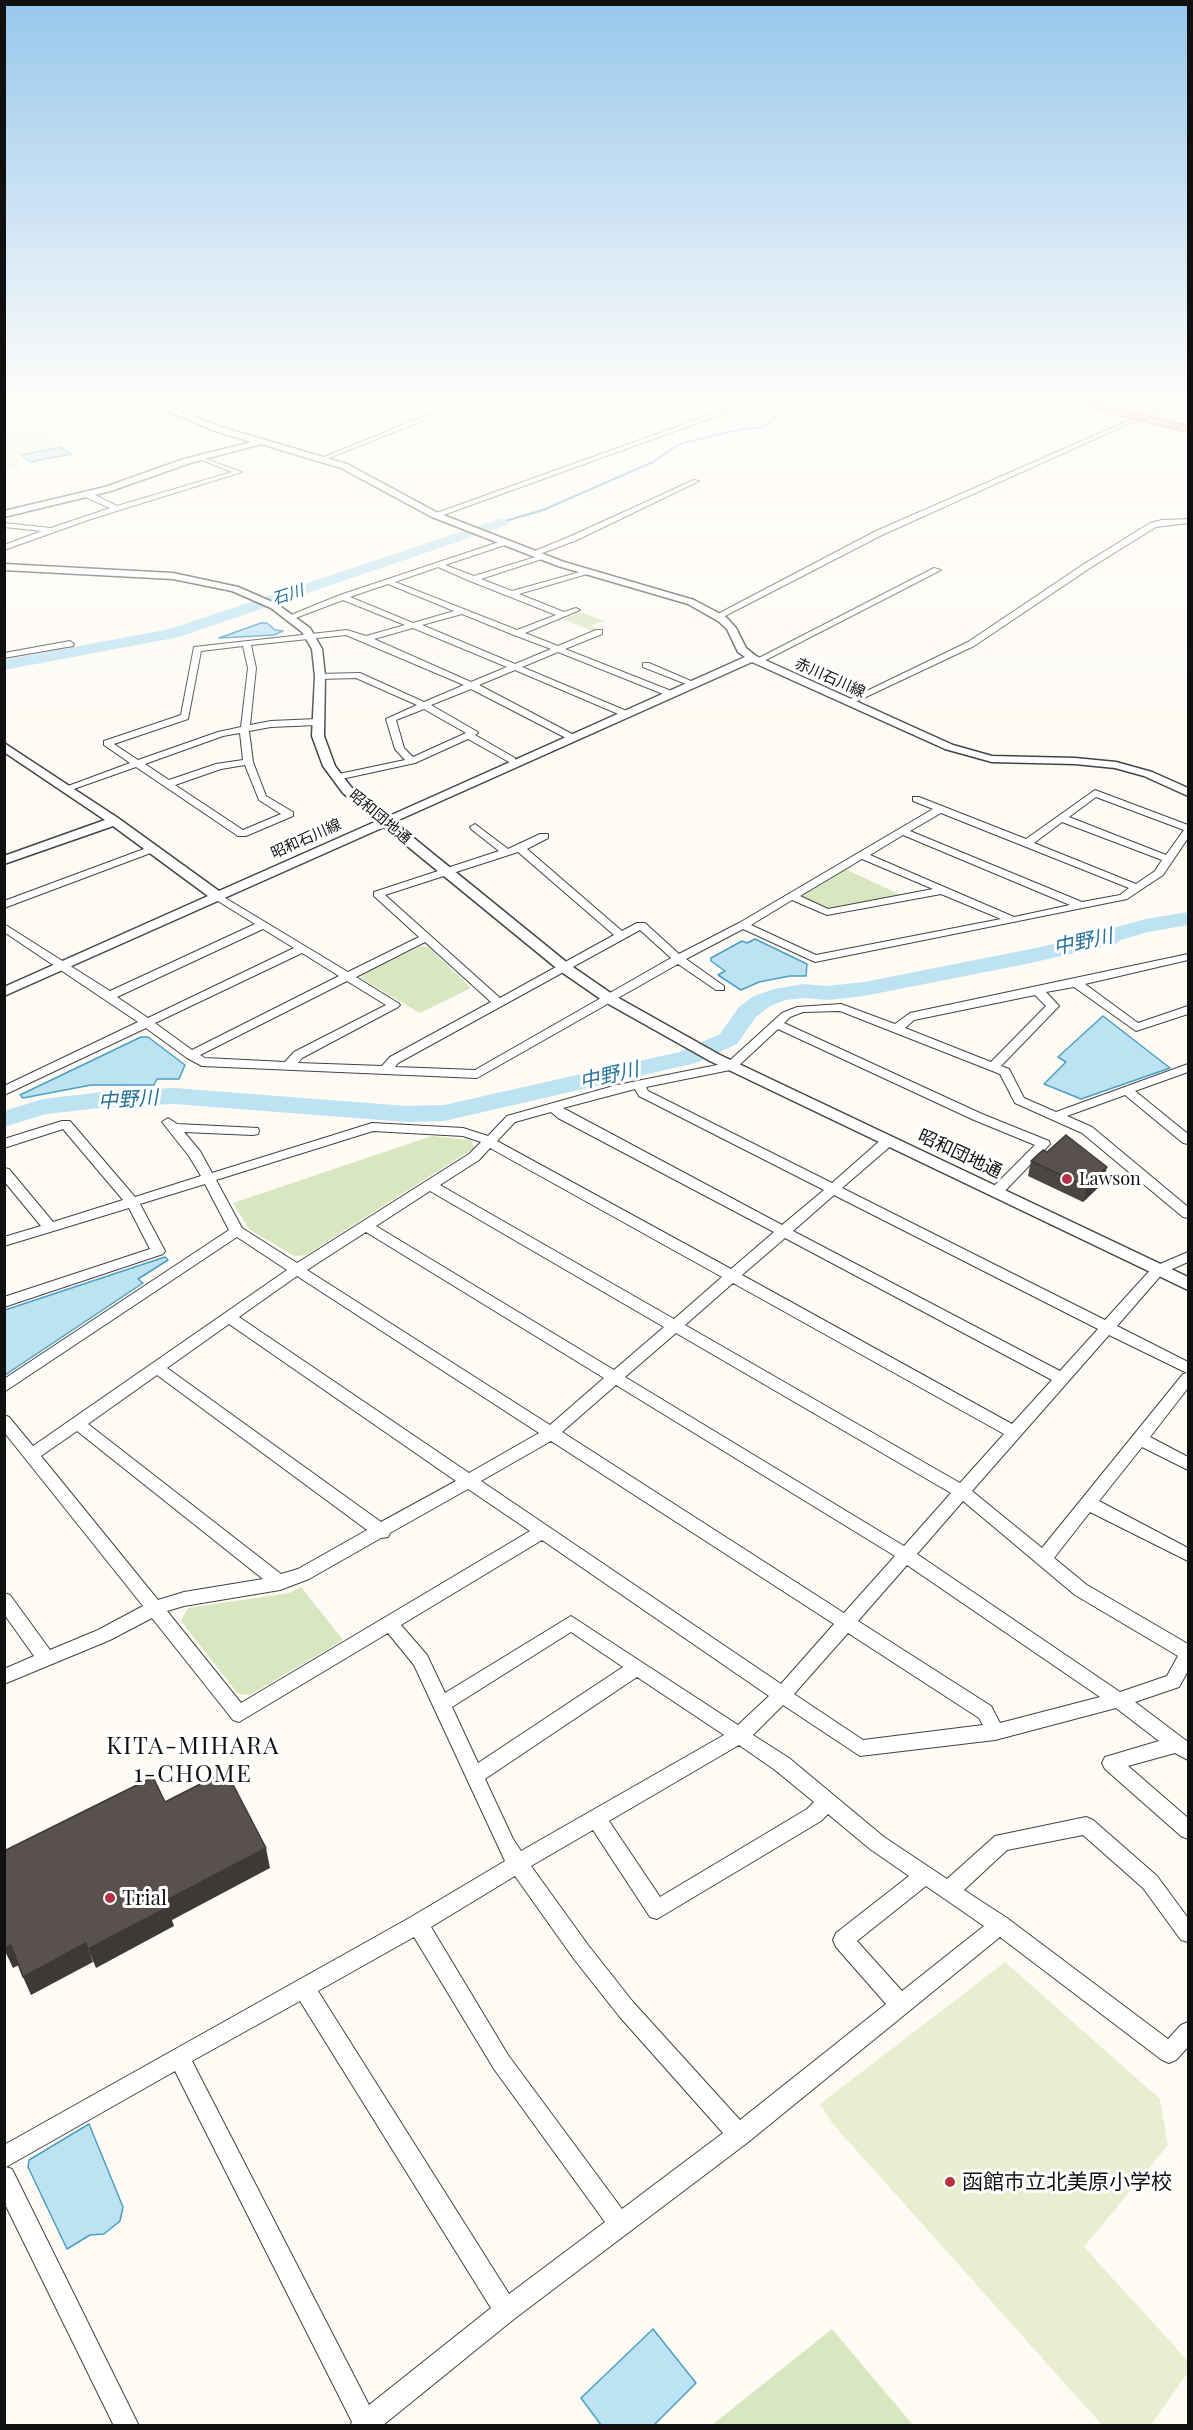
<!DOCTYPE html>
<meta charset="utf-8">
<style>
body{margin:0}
#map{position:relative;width:1193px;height:2430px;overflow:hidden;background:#fefbf5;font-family:"Playfair Display",serif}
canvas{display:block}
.frame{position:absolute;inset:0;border:6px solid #101010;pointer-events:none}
</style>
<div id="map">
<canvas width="1193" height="2430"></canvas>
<div class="frame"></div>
</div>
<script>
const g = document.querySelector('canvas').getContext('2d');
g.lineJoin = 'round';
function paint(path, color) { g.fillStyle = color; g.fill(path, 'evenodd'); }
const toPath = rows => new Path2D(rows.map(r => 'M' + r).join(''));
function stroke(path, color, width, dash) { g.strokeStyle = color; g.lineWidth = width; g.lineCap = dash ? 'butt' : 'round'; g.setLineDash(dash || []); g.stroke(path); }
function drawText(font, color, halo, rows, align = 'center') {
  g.font = font + ' "Playfair Display","Noto Sans JP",serif'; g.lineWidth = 6; g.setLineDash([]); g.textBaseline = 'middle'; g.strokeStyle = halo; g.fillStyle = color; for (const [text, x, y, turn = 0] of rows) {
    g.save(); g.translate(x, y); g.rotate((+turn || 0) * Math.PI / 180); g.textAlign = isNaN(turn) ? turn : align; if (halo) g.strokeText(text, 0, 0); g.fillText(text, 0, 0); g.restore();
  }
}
paint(toPath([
 [581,612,605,621,592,625,597,630,593,631,563,619],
 [845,869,901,895,831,908,824,907,804,899,803,895],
 [419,947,428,947,471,988,420,1013,362,979,362,975],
 [432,1136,471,1140,474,1148,306,1255,294,1256,249,1229,233,1203],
 [301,1587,343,1640,250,1695,238,1694,181,1621,188,1608,289,1593],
 [832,2329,913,2425,712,2425]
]), '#d8e7c0');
paint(toPath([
 [5,414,24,415,66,445,16,455,20,469,5,471],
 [1005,1962,1160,2099,1168,2145,1084,2247,1188,2361,1188,2372,1151,2425,1102,2425,832,2123,820,2104]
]), '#e8efd1');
const water = toPath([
 [61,447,71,454,30,462,21,455,61,447],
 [261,623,267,623,275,630,283,631,274,635,219,638,261,623],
 [755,939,807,964,806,976,790,976,759,982,741,990,718,975,725,971,711,961,711,958,742,941,747,943,755,939],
 [1103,1016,1170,1068,1081,1099,1044,1084,1066,1062,1058,1057,1103,1016],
 [141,1037,148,1037,185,1065,179,1079,157,1079,154,1085,91,1085,23,1098,20,1095,141,1037],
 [165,1257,168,1260,138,1279,143,1283,5,1375,5,1310,165,1257],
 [89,2124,123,2207,120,2221,104,2234,90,2235,67,2249,28,2167,29,2160,89,2124],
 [653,2329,696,2383,654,2425,601,2425,581,2398,653,2329]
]);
paint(water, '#bde3f2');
stroke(water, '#4a9fc3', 1.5);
stroke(toPath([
 [502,522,543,510,653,462,679,444,742,429,760,428,778,415,776,413,793,403]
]), '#4a9fc3', 2);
paint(toPath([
 [502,518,509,522,507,525,179,637,4,670,4,660,170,629,502,518],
 [1188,912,1188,925,1148,932,1121,940,1115,944,1026,964,864,996,827,1000,804,998,786,1000,770,1006,756,1017,737,1044,696,1063,444,1121,407,1122,174,1104,110,1107,46,1114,4,1127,4,1111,43,1099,110,1091,174,1088,407,1106,444,1105,679,1052,720,1034,739,1007,754,996,774,989,804,984,827,986,864,982,1026,950,1100,934,1105,930,1146,919,1188,912]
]), '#bde3f2');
stroke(toPath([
 [1132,421,1156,412]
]), '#dad8d3', 8, [8, 4]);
const minor = toPath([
 [457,403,467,403,324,460,319,459,457,403],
 [743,403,753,403,438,517,431,515,743,403],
 [1175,403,1185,403,1158,413,1153,412,1175,403],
 [1130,420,1135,421,882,535,721,618,714,616,876,531,1130,420],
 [197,456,242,472,91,519,4,550,4,545,42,531,4,527,4,523,51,528,110,508,83,496,83,492,89,492,117,506,232,472,197,458,197,456],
 [694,480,699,481,577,540,537,555,530,553,571,536,694,480],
 [1188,519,1188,523,1156,527,1090,568,974,646,851,704,844,702,968,642,1084,564,1150,523,1162,520,1188,519],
 [505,540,509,542,508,544,445,565,474,576,545,554,545,558,481,579,512,591,587,570,587,574,519,594,564,612,576,608,580,610,525,633,558,646,596,630,602,630,602,634,565,649,674,692,674,696,668,696,558,652,522,667,629,712,629,716,623,716,515,670,479,685,576,736,576,740,570,740,471,689,431,705,476,731,478,733,475,735,515,758,515,762,509,762,468,739,415,763,337,780,334,779,334,775,405,760,395,749,386,719,417,705,356,678,320,679,317,678,317,674,360,673,424,702,464,685,346,635,251,645,256,668,250,725,271,721,317,719,322,722,317,725,271,727,249,731,253,762,266,796,293,812,293,816,246,836,238,836,136,767,68,791,60,789,130,763,104,745,104,741,181,715,194,647,347,630,366,636,405,625,343,600,293,619,286,617,340,595,505,540],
 [438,567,470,581,556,615,517,630,395,582,438,567],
 [388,584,454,611,413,623,350,597,388,584],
 [462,614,514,635,551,649,515,664,422,625,462,614],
 [413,628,507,667,471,682,374,639,413,628],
 [243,646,248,668,241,727,218,732,138,760,114,744,188,719,201,651,243,646],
 [424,709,466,733,413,757,404,748,396,720,424,709],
 [240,733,243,760,216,764,169,780,145,764,223,736,240,733],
 [245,765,259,800,281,814,243,830,175,785,221,769,245,765],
 [934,568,941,570,760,663,753,661,934,568],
 [70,641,74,644,73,646,4,658,4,653,70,641],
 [643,663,649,663,698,684,691,686,643,667,643,663],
 [1095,790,1188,825,1188,838,1163,875,1127,899,815,962,743,929,686,959,724,986,724,990,716,990,678,964,477,1078,202,1066,187,1058,146,1028,4,1095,4,1086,138,1022,4,932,4,924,110,991,255,924,213,898,212,896,217,893,348,972,419,937,374,896,374,892,499,851,471,829,470,827,475,824,508,849,540,834,548,834,548,838,527,849,622,931,637,923,645,923,679,954,739,923,933,809,913,801,913,797,919,797,1026,839,1095,790],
 [1096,797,1184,830,1166,855,1069,817,1096,797],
 [941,813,1129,888,1120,895,1082,902,910,831,941,813],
 [1062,822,1162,860,1155,871,1136,884,1034,843,1062,822],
 [903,835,1070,905,1014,917,870,855,903,835],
 [518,852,614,935,500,998,385,895,518,852],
 [862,859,933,889,828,909,800,896,862,859],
 [941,894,1001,919,816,955,751,925,792,900,827,915,941,894],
 [263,929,294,948,148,1018,117,997,263,929],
 [640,930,671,958,475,1070,395,1067,398,1063,640,930],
 [425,942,491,1002,390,1057,382,1066,298,1063,302,1058,398,1007,400,1005,398,1003,356,977,425,942],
 [302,953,339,976,192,1050,155,1023,302,953],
 [347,981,386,1005,294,1052,285,1062,205,1058,200,1055,347,981],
 [152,846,156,847,156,851,4,908,4,901,152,846],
 [1188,954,1188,960,1085,984,1138,1023,1188,1006,1188,1014,1136,1031,1074,987,1046,992,1059,1006,1001,1066,1009,1069,1024,1098,1056,1112,1188,1064,1188,1072,1135,1091,1188,1134,1188,1144,1183,1143,1125,1095,1067,1116,1092,1127,1188,1207,1188,1218,1183,1217,1082,1133,1015,1103,1000,1074,840,1011,803,1012,790,1017,784,1023,982,1114,1049,1141,1050,1144,1001,1195,991,1195,989,1192,991,1189,1035,1145,974,1120,778,1029,735,1069,646,1087,648,1091,832,1183,883,1138,893,1138,894,1141,893,1144,842,1188,1105,1320,1153,1267,1188,1252,1188,1262,1163,1273,1117,1326,1188,1362,1188,1388,1150,1437,1188,1457,1188,1470,1142,1447,1099,1501,1188,1548,1188,1561,1090,1512,1054,1558,1087,1585,1188,1644,1188,1671,1179,1687,1135,1702,1188,1742,1188,1760,1175,1753,1128,1766,1188,1818,1188,1839,1181,1836,1105,1769,1102,1763,1105,1757,1159,1741,1116,1708,995,1740,860,1756,783,1705,753,1735,789,1758,884,1837,947,1879,995,1836,1086,1817,1093,1820,1157,1876,1188,1918,1188,1942,1181,1940,1143,1888,1083,1835,1007,1850,964,1890,1007,1918,1168,2039,1181,2025,1188,2022,1188,2047,1176,2060,1169,2063,1162,2060,1000,1937,747,2143,514,2319,382,2426,350,2426,352,2422,175,2071,6,2167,12,2169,139,2426,114,2426,4,2202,4,2145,411,1917,505,1861,414,1665,388,1633,239,1722,233,1720,152,1618,110,1640,4,1684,4,1669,34,1656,4,1614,4,1593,10,1595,50,1650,98,1630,143,1606,4,1432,4,1415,9,1417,33,1446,287,1270,237,1237,4,1392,4,1379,229,1230,205,1184,140,1204,165,1251,163,1254,4,1307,4,1297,150,1249,129,1208,4,1246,4,1237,41,1226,4,1181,4,1168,9,1169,53,1222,123,1200,63,1129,4,1148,4,1139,62,1121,70,1121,135,1197,201,1176,189,1156,162,1122,168,1118,177,1124,258,1128,259,1131,258,1134,253,1135,184,1132,200,1151,212,1173,372,1123,463,1128,488,1136,507,1116,617,1085,727,1063,782,1013,797,1007,841,1004,895,1024,910,1013,1188,954],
 [1035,995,1046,1006,991,1062,905,1028,914,1020,1035,995],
 [635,1089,639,1096,824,1190,782,1225,563,1108,635,1089],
 [551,1112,558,1118,774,1232,731,1269,497,1141,515,1122,551,1112],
 [373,1131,463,1136,481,1142,469,1154,297,1263,242,1228,216,1180,373,1131],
 [490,1148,722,1277,674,1319,440,1185,479,1160,490,1148],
 [430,1191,664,1327,614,1370,376,1226,430,1191],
 [834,1195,1098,1329,1060,1371,793,1231,834,1195],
 [366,1232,604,1378,550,1425,307,1270,366,1232],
 [785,1238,1052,1380,1012,1424,742,1275,785,1238],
 [297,1276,539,1433,469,1473,239,1317,297,1276],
 [733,1283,1004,1434,960,1483,685,1325,733,1283],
 [229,1324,456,1481,381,1522,167,1368,229,1324],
 [676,1333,951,1493,904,1546,625,1377,676,1333],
 [1109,1335,1187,1373,1183,1374,1042,1548,972,1491,1109,1335],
 [157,1375,367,1530,298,1569,281,1574,88,1424,157,1375],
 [616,1385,895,1556,844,1613,562,1432,616,1385],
 [77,1431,263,1579,184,1592,158,1600,41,1456,77,1431],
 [551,1441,834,1624,781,1684,481,1481,551,1441],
 [468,1489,530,1531,241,1703,167,1611,184,1606,280,1590,309,1579,381,1538,388,1537,390,1533,468,1489],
 [963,1501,1075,1595,1178,1656,1167,1676,1120,1692,917,1554,963,1501],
 [542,1540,769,1696,738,1725,571,1616,445,1693,427,1655,401,1625,542,1540],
 [907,1565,1100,1697,1000,1723,991,1706,858,1621,907,1565],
 [571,1632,623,1667,478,1763,452,1707,571,1632],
 [848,1633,979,1718,983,1725,863,1740,794,1694,848,1633],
 [637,1677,724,1735,521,1851,513,1839,485,1779,637,1677],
 [739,1745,775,1770,814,1802,807,1809,660,1897,609,1821,739,1745],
 [828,1814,870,1849,909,1876,836,1933,833,1940,836,1947,886,2004,740,2120,633,2002,588,1945,531,1866,593,1830,650,1917,657,1919,821,1821,828,1814],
 [515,1876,574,1959,619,2016,723,2133,622,2209,508,2055,431,1927,515,1876],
 [926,1886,984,1926,902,1991,857,1941,926,1886],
 [414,1937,494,2069,605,2222,509,2294,318,1991,414,1937],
 [300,2001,491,2308,369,2405,192,2061,300,2001]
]);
const tertiary = toPath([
 [148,403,160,403,221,427,347,464,438,513,564,562,694,600,726,617,736,628,746,648,756,656,953,745,992,756,1075,758,1116,762,1152,772,1188,788,1188,796,1144,776,1115,768,1075,764,992,762,945,749,752,662,394,822,570,965,615,996,720,1055,1188,1277,1188,1290,710,1061,605,1002,560,971,384,827,4,996,4,987,208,896,113,826,4,864,4,856,105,820,4,752,4,743,118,818,219,891,377,821,343,793,323,766,312,736,315,676,312,649,302,632,271,608,232,591,173,579,4,570,4,564,173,573,238,587,277,604,310,628,322,649,325,676,324,736,335,766,351,787,387,817,745,657,738,652,727,629,718,621,688,604,558,566,432,517,341,468,261,444,190,463,111,491,4,517,4,511,105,487,184,459,252,442,215,431,148,403]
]);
const motorway = toPath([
 [1070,403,1091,403,1188,426,1188,432,1070,403]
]);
stroke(minor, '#434343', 2);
stroke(tertiary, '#434343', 3);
stroke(motorway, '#212121', 2);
paint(minor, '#fff');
paint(tertiary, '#fff');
paint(motorway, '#e89669');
paint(toPath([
 [1031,1161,1103,1183,1083,1202,1028,1176]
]), '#4c4643');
paint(toPath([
 [1107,1167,1103,1183,1083,1202,1087,1187],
 [266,1848,270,1868,172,1920,174,1926,96,1968,88,1949,165,1901],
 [86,1943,93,1962,31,1995,23,1977],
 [11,1945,19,1965,13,1968,4,1949]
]), '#3e3937');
const building = toPath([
 [1066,1135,1107,1167,1087,1187,1031,1161,1043,1150,1047,1152,1066,1135],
 [226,1771,266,1848,165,1901,168,1907,88,1949,86,1943,23,1977,11,1945,4,1949,4,1851,153,1777,165,1802,226,1771]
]);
paint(building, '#58514e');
stroke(building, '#3e3937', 1.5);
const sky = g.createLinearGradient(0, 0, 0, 744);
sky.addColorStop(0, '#97c7ec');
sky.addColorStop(0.54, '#fffdfa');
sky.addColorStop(1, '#fffdfa00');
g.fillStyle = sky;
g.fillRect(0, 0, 1193, 744);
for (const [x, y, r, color] of [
 [1067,1179,6,"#b63346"],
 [110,1898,6,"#b63346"],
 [950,2182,6,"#b63346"]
]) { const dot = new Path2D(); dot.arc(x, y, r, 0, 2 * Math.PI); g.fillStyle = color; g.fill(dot); stroke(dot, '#fff', 2); }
drawText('15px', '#101010', '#fff', [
 ["赤川石川線",830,678,24],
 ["昭和団地通",380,817,40],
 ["昭和石川線",306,839,-24]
]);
drawText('italic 16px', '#237299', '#fff', [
 ["石川",288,595,-18]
]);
drawText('18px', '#101010', '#fff', [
 ["昭和団地通",960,1154,25]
]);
drawText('18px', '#101010', '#fff', [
 ["Lawson",1079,1179]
], 'left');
drawText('italic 20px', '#237299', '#fff', [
 ["中野川",1083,942,-12],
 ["中野川",609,1076,-13],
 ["中野川",128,1100,-4]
]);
drawText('21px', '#101010', '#fff', [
 ["Trial",122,1898],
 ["函館市立北美原小学校",962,2182]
], 'left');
g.letterSpacing = '1.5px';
drawText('24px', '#101010', '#fff', [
 ["KITA-MIHARA",193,1747],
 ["1-CHOME",193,1775]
]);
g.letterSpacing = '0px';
</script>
